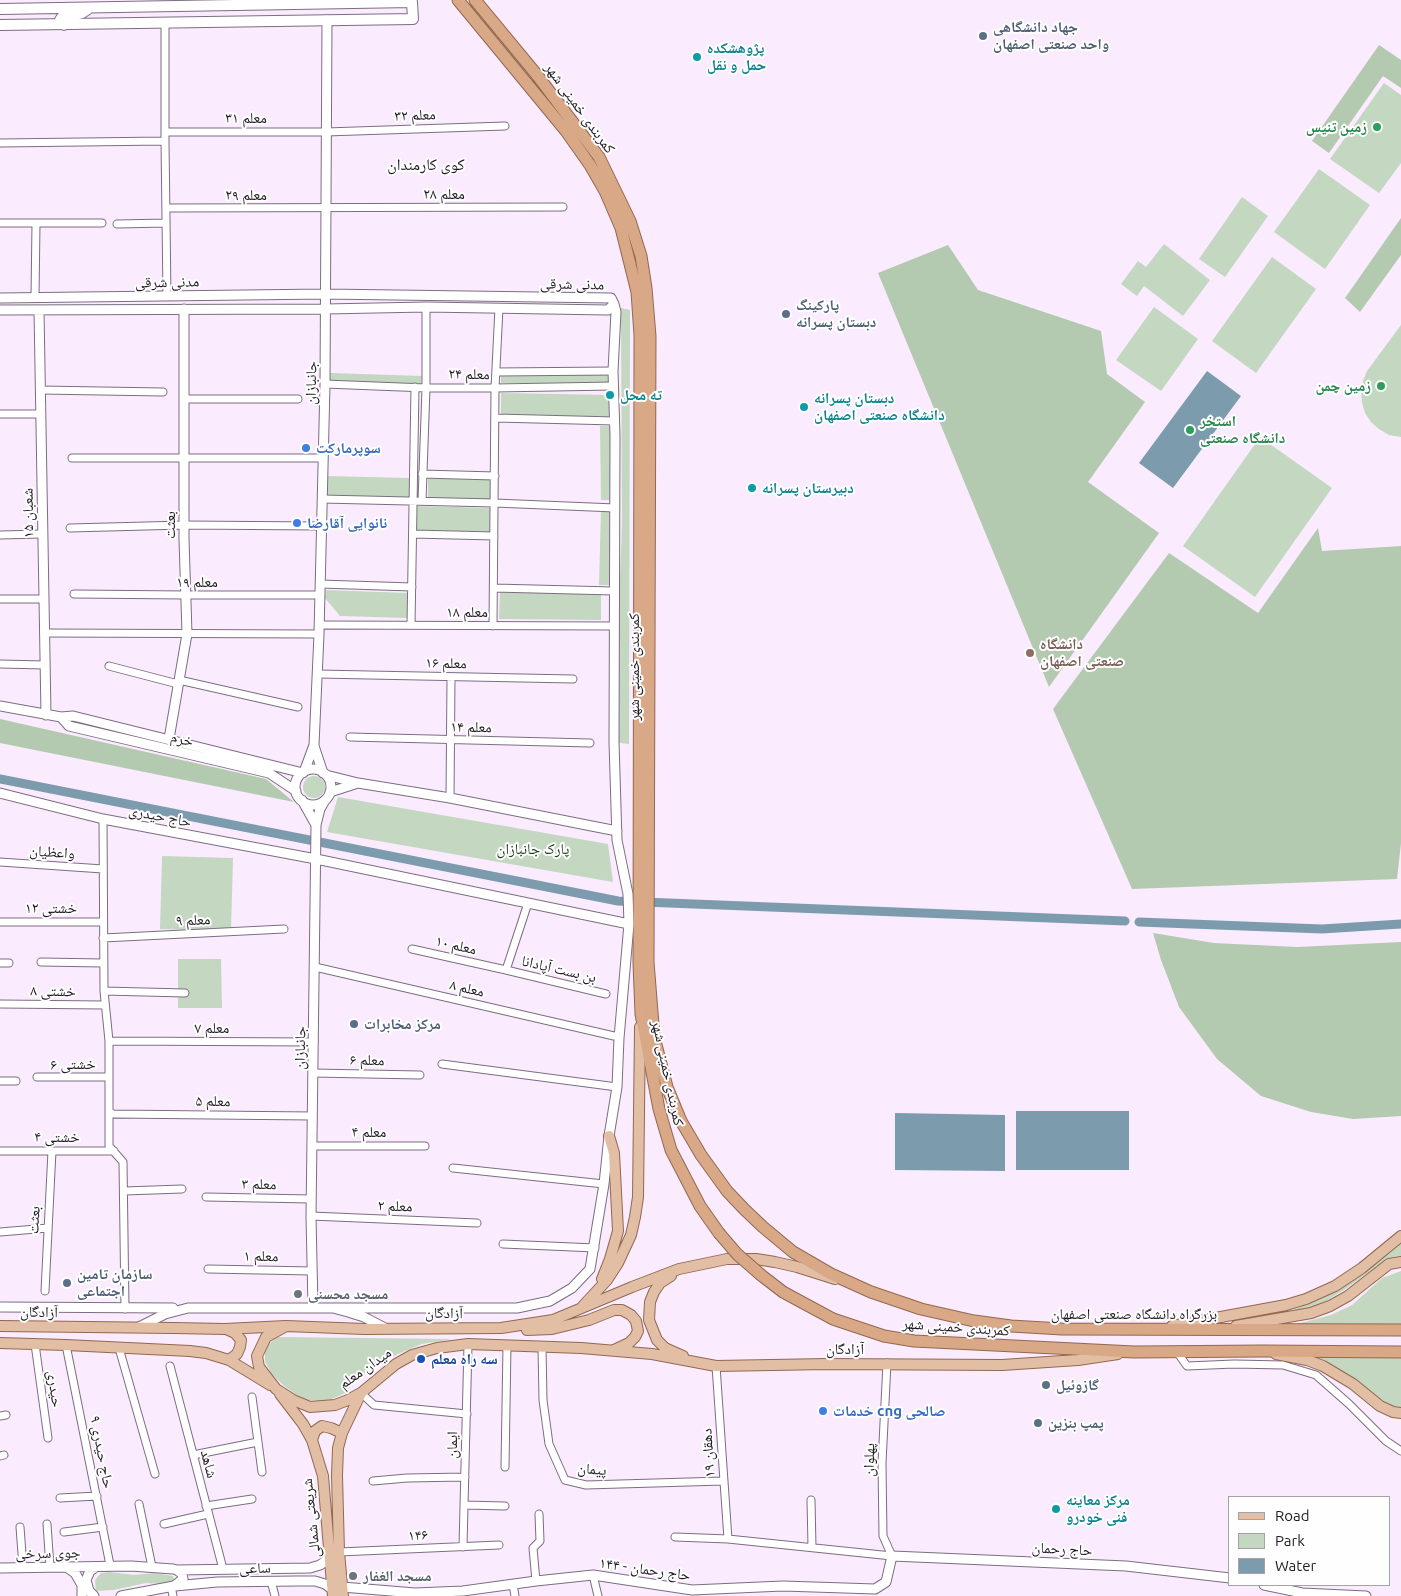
<!DOCTYPE html>
<meta charset="utf-8">
<style>
body{margin:0}
#map{position:relative;width:1401px;height:1596px;overflow:hidden;background:#faebfe;font-family:Ubuntu,sans-serif}
canvas{display:block}
.legend{position:absolute;left:1228px;top:1496px;width:162px;height:90px;box-sizing:border-box;background:#fefefe;border:1px solid #a6a3a6;margin:0;padding:6px 9px;list-style:none;font-size:15px;color:#211a23}
.legend li{display:flex;align-items:center;gap:10px;height:25px}
.legend b{width:25px;border:1px solid #a6a3a6}
</style>
<div id="map">
<canvas width="1401" height="1596"></canvas>
<ul class="legend">
<li><b style="height:6px;background:#e2bea5"></b>Road</li>
<li><b style="height:14px;background:#c4d7c1"></b>Park</li>
<li><b style="height:14px;background:#7c9cad"></b>Water</li>
</ul>
</div>
<script>
const g = document.querySelector('canvas').getContext('2d');
g.lineJoin = 'round';
function paint(path, color) { g.fillStyle = color; g.fill(path, 'evenodd'); }
const toPath = rows => new Path2D(rows.map(r => 'M' + r).join(''));
function stroke(path, color, width, dash) { g.strokeStyle = color; g.lineWidth = width; g.lineCap = dash ? 'butt' : 'round'; g.setLineDash(dash || []); g.stroke(path); }
function drawText(font, color, halo, rows, align = 'center') {
  g.font = font + ' Ubuntu,"Noto Naskh Arabic",sans-serif'; g.lineWidth = 4; g.setLineDash([]); g.textBaseline = 'middle'; g.strokeStyle = halo; g.fillStyle = color; for (const [text, x, y, turn = 0] of rows) {
    g.save(); g.translate(x, y); g.rotate((+turn || 0) * Math.PI / 180); g.textAlign = isNaN(turn) ? turn : align; if (halo) g.strokeText(text, 0, 0); g.fillText(text, 0, 0); g.restore();
  }
}
paint(toPath([
 [1384,83,1401,95,1401,163,1379,193,1330,159],
 [1319,169,1370,205,1325,269,1274,232],
 [1242,197,1268,216,1225,277,1199,259],
 [1164,244,1210,280,1183,316,1144,286,1137,296,1121,284,1138,261,1146,267],
 [1272,257,1316,289,1256,373,1212,341],
 [1154,307,1198,339,1161,391,1116,360],
 [621,308,630,310,629,744,614,742,622,524],
 [1401,325,1401,437,1389,435,1379,429,1371,422,1365,413,1362,402,1361,392,1363,381,1367,371],
 [330,373,422,376,421,384,330,381],
 [501,373,611,374,611,384,501,383],
 [501,393,610,395,610,417,501,415],
 [600,426,610,426,610,500,601,500],
 [1260,437,1332,488,1255,597,1183,546],
 [327,476,409,478,409,499,327,497],
 [428,477,492,479,492,500,428,499],
 [417,506,491,508,490,532,417,530],
 [601,510,611,510,609,585,599,585],
 [326,590,407,593,407,618,340,616,325,598],
 [500,591,601,593,601,620,499,619],
 '303 787a11 11 0 1 1 22 0a11 11 0 1 1-22 0Z',
 [338,797,608,844,613,882,327,832],
 [162,856,233,858,231,931,160,929],
 [178,959,221,959,222,1008,178,1008],
 [1401,1241,1401,1256,1393,1257,1383,1262,1344,1290,1326,1301,1297,1313,1282,1315,1323,1297,1381,1257],
 [1401,1271,1401,1326,1293,1325,1331,1315,1352,1305,1382,1278],
 [276,1337,452,1339,422,1344,400,1353,374,1366,356,1381,345,1393,330,1400,320,1401,307,1400,296,1395,283,1385,271,1373,265,1361,265,1350,270,1343],
 [1297,1355,1401,1357,1401,1409,1386,1405],
 [109,1572,134,1575,155,1573,173,1576,176,1585,146,1583,114,1590,96,1591,95,1580,101,1573]
]), '#c4d7c1');
paint(toPath([
 [1379,45,1401,60,1401,88,1383,76,1329,153,1312,141],
 [1401,218,1401,255,1360,312,1345,298],
 [948,245,978,290,1101,331,1107,374,1145,402,1088,482,1159,533,1049,687,878,273],
 [1318,528,1322,551,1401,546,1401,843,1397,879,1132,889,1053,709,1169,553,1258,613],
 [0,719,266,779,294,802,0,743],
 [1153,933,1214,943,1297,947,1401,942,1401,1116,1353,1119,1311,1112,1261,1096,1217,1059,1179,1007,1161,960]
]), '#b3cab0');
paint(toPath([
 [1207,371,1241,396,1173,488,1139,463],
 [1016,1111,1129,1111,1129,1170,1016,1170],
 [895,1113,1005,1115,1005,1171,895,1170]
]), '#7c9cad');
stroke(toPath([
 [0,779,618,901,1125,921],
 [1139,922,1322,929,1401,924]
]), '#7c9cad', 9);
const minor = toPath([
 [165,23,165,141,167,296],
 [165,132,326,132,505,126],
 [0,143,165,141],
 [166,208,563,207],
 [0,223,102,223],
 [117,224,166,223],
 [35,297,36,224],
 [496,372,613,371],
 [325,384,426,388,495,388,614,386],
 [40,390,163,392],
 [184,399,298,399],
 [0,414,40,414],
 [496,418,615,421],
 [72,458,323,458],
 [422,474,495,476],
 [322,499,495,503,615,508],
 [422,501,426,388,426,307],
 [70,528,184,525,321,526],
 [413,534,494,536],
 [0,535,42,534],
 [320,584,412,587],
 [494,588,614,591],
 [74,594,186,595,320,595],
 [0,599,43,599],
 [319,625,614,626],
 [411,625,415,387],
 [493,626,495,388,499,308],
 [44,633,319,634],
 [0,664,45,665],
 [109,666,178,684],
 [318,674,573,679],
 [179,680,298,707],
 [350,737,590,743],
 [450,798,451,677],
 [103,819,104,991],
 [0,862,103,869],
 [0,922,103,922],
 [103,938,284,929],
 [412,949,506,970,528,903],
 [41,962,103,963],
 [0,963,9,963],
 [315,967,614,1036],
 [506,970,606,994],
 [0,1004,105,1005],
 [109,1041,314,1042],
 [442,1064,617,1087],
 [313,1073,420,1075],
 [37,1077,109,1077],
 [0,1081,16,1081],
 [109,1112,109,1041,104,991,185,993],
 [312,1146,425,1146],
 [0,1151,114,1151],
 [453,1168,604,1184],
 [124,1191,182,1189],
 [206,1197,311,1199],
 [311,1216,477,1223],
 [0,1232,48,1228],
 [503,1244,595,1248],
 [208,1269,312,1271],
 [45,1291,52,1151],
 [125,1309,123,1162,109,1146,109,1112,113,1114,312,1116],
 [35,1344,48,1438],
 [66,1345,110,1565],
 [542,1347,543,1400,549,1444,565,1480,586,1485,723,1481],
 [119,1348,155,1474],
 [1177,1352,1187,1366,1234,1364,1283,1365,1316,1375,1349,1404,1386,1441,1401,1451],
 [170,1366,223,1569],
 [716,1366,728,1539],
 [361,1393,374,1405,467,1414],
 [252,1397,262,1472],
 [0,1416,6,1415],
 [193,1455,258,1442],
 [0,1456,4,1455],
 [505,1467,507,1345],
 [373,1481,407,1478,465,1477],
 [60,1498,97,1496],
 [811,1500,812,1547],
 [139,1504,152,1567],
 [465,1505,505,1506],
 [206,1506,252,1499],
 [47,1524,50,1567],
 [164,1524,208,1514],
 [20,1527,23,1567],
 [64,1532,103,1527],
 [675,1537,728,1539,892,1556,883,1536,882,1463,887,1363],
 [463,1547,468,1344],
 [339,1552,499,1545],
 [593,1575,598,1596],
 [271,1581,275,1596],
 [536,1581,533,1548,540,1541,539,1514],
 [513,1584,515,1596],
 [171,1586,173,1596]
]);
const tertiary = toPath([
 [0,298,325,294,611,298,614,304,608,310,426,307,325,309,0,310],
 [39,310,46,715],
 [0,706,61,717,73,716,303,773],
 [61,717,69,726,269,773,296,791],
 [169,739,187,634,184,539,184,309],
 [314,746,323,773],
 '295 787a18 18 0 1 1 36 0a18 18 0 1 1-36 0Z',
 [304,772,314,745,319,634,325,384,327,20],
 [326,775,358,783,450,798,617,831],
 [330,792,355,784],
 [0,793,103,819,316,859,629,924],
 [302,800,316,825],
 [0,1307,173,1308],
 [313,1308,311,1216,316,825,320,809,325,800],
 [333,1308,517,1308,550,1301,572,1288,590,1269,604,1184,609,1136,617,1087,619,1038,629,924,628,894,617,840,614,742,615,436,613,371,616,312,614,304],
 [139,1327,165,1314,188,1308,333,1308,348,1312,364,1317,385,1328],
 [65,1566,75,1573,82,1585,82,1596],
 [0,1568,131,1566,173,1569,177,1570,182,1574,183,1579,174,1586,121,1596],
 [177,1570,310,1568,320,1565,330,1558],
 [1264,1585,1302,1593,1366,1596],
 [175,1586,217,1582,297,1581,315,1581,325,1584,333,1590],
 [342,1587,415,1593,463,1591,536,1581,593,1575,692,1590,783,1586,875,1589,886,1582,892,1556,1126,1566,1230,1578],
 [94,1596,89,1591,86,1580,90,1571,96,1567]
]);
const secondary = toPath([
 [0,9,412,2,413,19,0,25],
 [64,25,60,20,62,17,82,13,88,9]
]);
const primary = toPath([
 [671,1276,660,1283,654,1292,650,1302,649,1320,657,1340,665,1348,683,1356],
 [602,1279,610,1259,618,1231,614,1153,609,1136],
 [583,1306,607,1280,618,1263,631,1235,635,1217,638,1197,640,1027],
 [0,1326,174,1328,225,1329,286,1326,364,1329,501,1328,553,1320,632,1287,679,1269,727,1259,756,1259,775,1262,797,1267,835,1279],
 [286,1326,266,1337,257,1356,259,1367,276,1389,293,1400,310,1407,335,1405,348,1400,361,1393,396,1364,412,1355,437,1348,468,1344,581,1348,652,1354,716,1366,827,1364,1002,1365,1078,1360,1118,1354],
 [1172,1326,1286,1305,1306,1299,1335,1286,1362,1268,1401,1236],
 [1236,1326,1311,1313,1330,1306,1348,1296,1389,1264,1401,1262],
 [226,1329,235,1333,241,1340,240,1347,237,1354,229,1360],
 [527,1330,552,1329,589,1320,614,1310,622,1310,631,1315,636,1321,638,1331,635,1337,629,1343,614,1350],
 [0,1343,66,1345,190,1351,206,1353,229,1360,270,1385],
 [1276,1354,1307,1360,1323,1366,1353,1384,1380,1406,1393,1412,1401,1413],
 [280,1394,303,1424,312,1440,323,1476,333,1596],
 [312,1440,315,1431,322,1426,331,1428,342,1433],
 [343,1596,339,1552,337,1475,338,1448,342,1433,361,1393]
]);
const trunk = toPath([
 [458,0,566,131,590,165,605,191,621,228,637,292,640,335,639,963,641,1014,659,1109,671,1150,700,1206,719,1233],
 [475,0,537,75,599,157,630,221,641,256,646,288,650,336,648,962,654,1037,667,1087,681,1121,701,1155,727,1191,744,1209,763,1227,793,1252,831,1274,871,1292,921,1309,974,1321,1011,1326,1062,1329,1401,1330],
 [761,1275,783,1292,833,1319,884,1336,914,1341,1134,1352,1263,1351,1401,1352]
]);
stroke(minor, '#7d6d82', 9);
stroke(tertiary, '#7d6d82', 11);
stroke(secondary, '#7d6d82', 12);
stroke(primary, '#926850', 12);
stroke(trunk, '#926850', 13);
stroke(minor, '#fff', 7);
stroke(tertiary, '#fff', 9);
stroke(secondary, '#fff', 10);
stroke(primary, '#e2bea5', 10);
stroke(trunk, '#d8a887', 11);
const trunkBridge = toPath([
 [719,1233,737,1254,761,1275]
]);
stroke(trunkBridge, '#926850', 13, []);
stroke(trunkBridge, '#d8a887', 11);
for (const [x, y, r, color] of [
 [983,36,5,"#5c6f8a"],
 [697,57,5,"#0f9aa8"],
 [1377,127,5,"#2e9e5b"],
 [786,314,5,"#5c6f8a"],
 [1381,386,5,"#2e9e5b"],
 [610,395,5,"#0f9aa8"],
 [804,407,5,"#0f9aa8"],
 [1190,430,5,"#2e9e5b"],
 [306,448,5,"#3f7fe0"],
 [752,488,5,"#0f9aa8"],
 [297,523,5,"#3f7fe0"],
 [1030,653,5,"#8d6e63"],
 [354,1024,5,"#5c6f8a"],
 [67,1283,5,"#5c6f8a"],
 [298,1294,5,"#6b7280"],
 [421,1359,5,"#1a4fb4"],
 [1046,1385,5,"#5c6f8a"],
 [823,1411,5,"#3f7fe0"],
 [1038,1423,5,"#5c6f8a"],
 [1056,1509,5,"#0f9aa8"],
 [353,1576,5,"#6b7280"]
]) { const dot = new Path2D(); dot.arc(x, y, r, 0, 2 * Math.PI); g.fillStyle = color; g.fill(dot); stroke(dot, '#fefefe', 2); }
drawText('bold 15px', '#4e5e75', '#fefefe', [
 ["جهاد دانشگاهی",993,27],
 ["واحد صنعتی اصفهان",993,44],
 ["پارکینگ",796,305],
 ["دبستان پسرانه",796,322],
 ["مرکز مخابرات",364,1024],
 ["سازمان تامین",77,1274],
 ["اجتماعی",77,1291],
 ["گازوئیل",1056,1385],
 ["پمپ بنزین",1048,1423]
], 'left');
drawText('bold 15px', '#0d838f', '#fefefe', [
 ["پژوهشکده",707,48],
 ["حمل و نقل",707,65],
 ["ته محل",620,395],
 ["دبستان پسرانه",814,398],
 ["دانشگاه صنعتی اصفهان",814,415],
 ["دبیرستان پسرانه",762,488],
 ["مرکز معاینه",1066,1500],
 ["فنی خودرو",1066,1517]
], 'left');
drawText('15px', '#211a23', '#fefefe', [
 ["کمربندی خمینی شهر",580,108,54],
 ["معلم ۳۲",415,115,-2],
 ["معلم ۳۱",246,118],
 ["معلم ۲۸",444,194],
 ["معلم ۲۹",246,195],
 ["مدنی شرقی",167,282,-1],
 ["مدنی شرقی",572,284,1],
 ["معلم ۲۴",469,374,1],
 ["جانبازان",311,383,-89],
 ["۱۵ شعبان",28,513,-91],
 ["بعثت",170,525,-90],
 ["معلم ۱۹",197,582],
 ["معلم ۱۸",467,612],
 ["معلم ۱۶",446,663,1],
 ["کمربندی خمینی شهر",634,667,-90],
 ["معلم ۱۴",471,727,1],
 ["خرم",182,739,13],
 ["حاج حیدری",160,816,11],
 ["واعظیان",52,852,4],
 ["خشتی ۱۲",51,908],
 ["معلم ۹",193,920,-3],
 ["معلم ۱۰",456,945,13],
 ["بن بست آپادانا",559,969,13],
 ["معلم ۸",467,988,13],
 ["خشتی ۸",53,991,1],
 ["معلم ۷",212,1028],
 ["جانبازان",300,1048,-89],
 ["معلم ۶",367,1060,1],
 ["خشتی ۶",73,1064],
 ["کمربندی خمینی شهر",668,1073,78],
 ["معلم ۵",213,1101,1],
 ["معلم ۴",369,1132],
 ["خشتی ۴",57,1137],
 ["معلم ۳",259,1184,1],
 ["معلم ۲",395,1206,2],
 ["بعثت",34,1220,-87],
 ["معلم ۱",261,1256,1],
 ["آزادگان",39,1312,1],
 ["آزادگان",444,1313,1],
 ["بزرگراه دانشگاه صنعتی اصفهان",1134,1314],
 ["کمربندی خمینی شهر",956,1327,4],
 ["آزادگان",845,1349],
 ["میدان معلم",365,1368,-35],
 ["حیدری",55,1389,82],
 ["ایمان",452,1445,-89],
 ["حاج حیدری ۹",102,1452,79],
 ["دهقان ۱۹",708,1453,-94],
 ["پهلوان",869,1460,-89],
 ["شاهد",209,1464,75],
 ["پیمان",592,1469,5],
 ["شریعتی شمالی",311,1518,-96],
 ["۱۴۶",418,1535,-3],
 ["حاج رحمان",1062,1549,3],
 ["جوی سرخی",48,1553,-1],
 ["ساعی",255,1568,-1],
 ["حاج رحمان - ۱۴۴",645,1569,8]
]);
drawText('bold 15px', '#27864d', '#fefefe', [
 ["زمین تنیس",1367,127],
 ["زمین چمن",1371,386],
 ["استخر",1200,421,"left"],
 ["دانشگاه صنعتی",1200,438,"left"]
], 'right');
drawText('bold 15px', '#366cbe', '#fefefe', [
 ["سوپرمارکت",316,448],
 ["نانوایی آقارضا",307,523],
 ["خدمات cng صالحی",833,1411]
], 'left');
drawText('bold 15px', '#785e54', '#fefefe', [
 ["دانشگاه",1040,644],
 ["صنعتی اصفهان",1040,661]
], 'left');
drawText('15px', '#183a15', '#fefefe', [
 ["پارک جانبازان",533,849]
]);
drawText('bold 15px', '#5b616d', '#fefefe', [
 ["مسجد محسنی",308,1294],
 ["مسجد الغفار",363,1576]
], 'left');
drawText('bold 15px', '#164399', '#fefefe', [
 ["سه راه معلم",431,1359]
], 'left');
drawText('16px', '#211a23', '#fefefe', [
 ["کوی کارمندان",426,165]
]);
</script>
